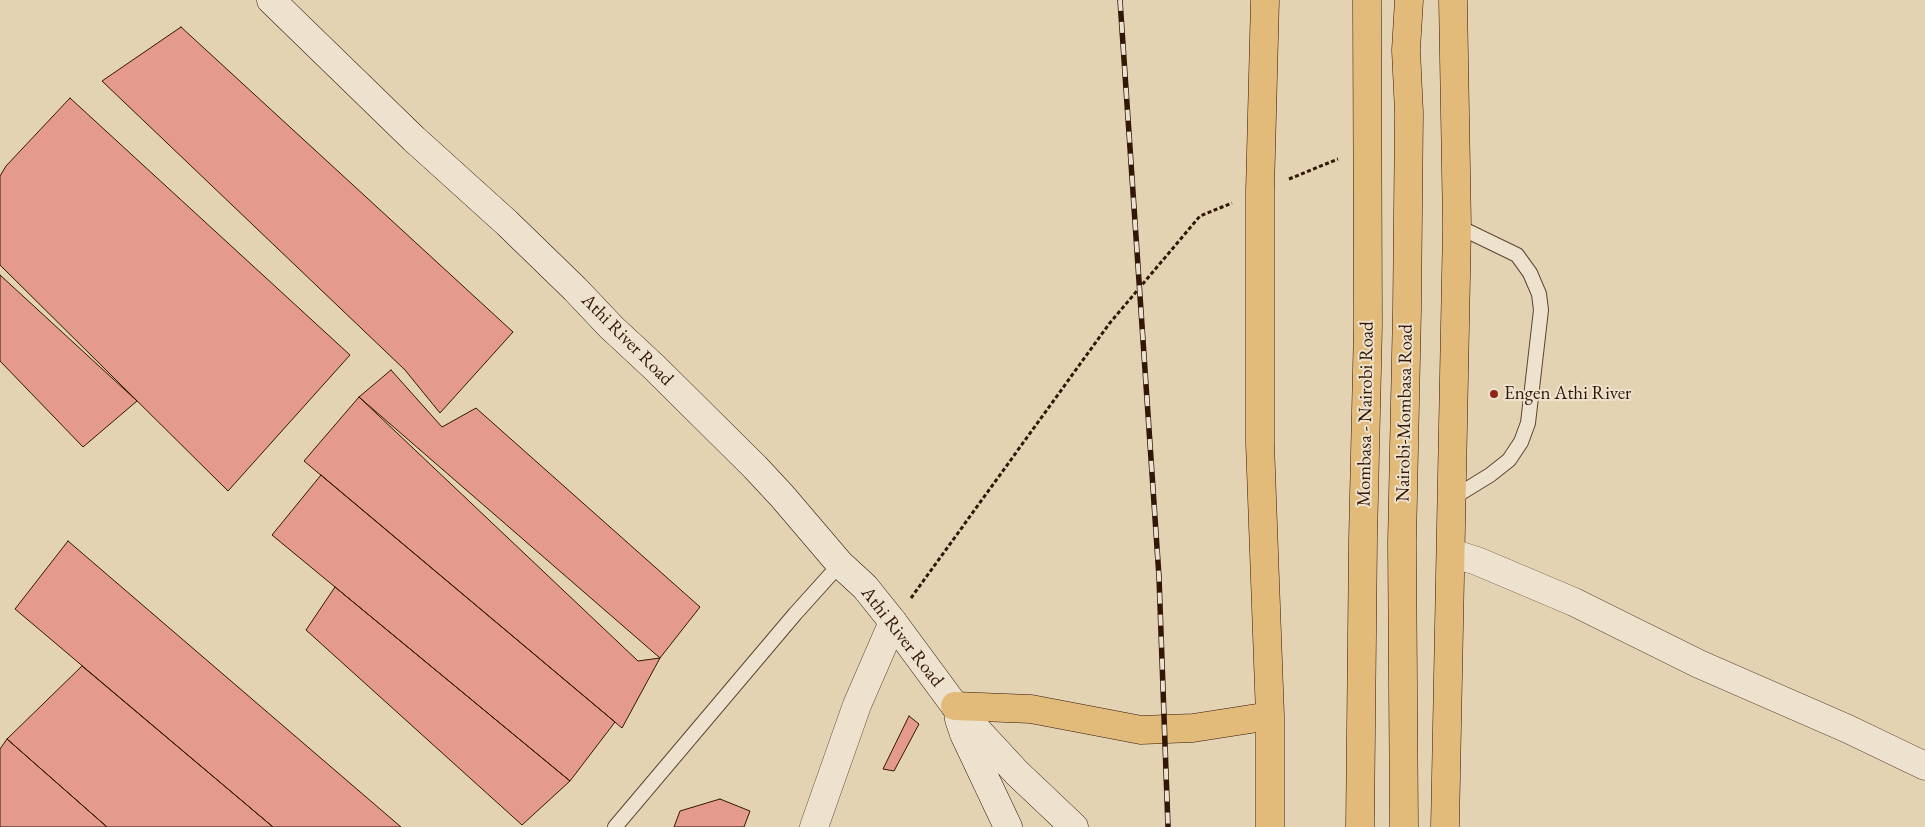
<!DOCTYPE html>
<style>
body{margin:0}
canvas{display:block;background:#e3d3b3}
</style>
<canvas width="1925" height="827"></canvas>
<script>
const g = document.querySelector('canvas').getContext('2d');
g.lineJoin = 'round';
function paint(path, color) { g.fillStyle = color; g.fill(path, 'evenodd'); }
const toPath = rows => new Path2D(rows.map(r => 'M' + r).join(''));
function stroke(path, color, width, dash) { g.strokeStyle = color; g.lineWidth = width; g.lineCap = dash ? 'butt' : 'round'; g.setLineDash(dash || []); g.stroke(path); }
function drawText(font, color, halo, rows, align = 'center') {
  g.font = font + ' "EB Garamond",serif'; g.lineWidth = 4; g.setLineDash([]); g.textBaseline = 'middle'; g.strokeStyle = halo; g.fillStyle = color; for (const [text, x, y, turn = 0] of rows) {
    g.save(); g.translate(x, y); g.rotate((+turn || 0) * Math.PI / 180); g.textAlign = isNaN(turn) ? turn : align; if (halo) g.strokeText(text, 0, 0); g.fillText(text, 0, 0); g.restore();
  }
}
const building = toPath([
 [181,27,513,332,440,413,405,370,102,81,181,27],
 [70,98,350,355,228,491,0,265,0,176,6,166,70,98],
 [0,275,137,401,83,447,0,361,0,275],
 [391,370,442,427,476,408,700,607,660,658,359,397,391,370],
 [359,397,638,661,660,658,622,728,304,461,359,397],
 [321,475,615,722,570,781,272,535,321,475],
 [68,541,401,827,273,827,15,609,68,541],
 [335,587,570,781,522,825,306,630,335,587],
 [82,666,273,827,107,827,7,739,82,666],
 [909,716,919,724,894,771,883,769,909,716],
 [7,739,107,827,0,827,0,749,7,739],
 [720,799,750,811,744,827,674,827,680,811,720,799]
]);
paint(building, '#e49a8c');
stroke(building, '#321606', 1);
const lane = toPath([
 [1451,499,1490,475,1509,460,1521,442,1528,423,1541,310,1539,294,1530,273,1517,255,1457,226],
 [615,827,795,614,840,564]
]);
const street = toPath([
 [1451,553,1477,561,1574,602,1699,664,1848,729,1925,766],
 [814,827,857,705,893,622]
]);
const secondary = toPath([
 [271,0,414,139,507,223,575,289,611,327,654,367,755,467,782,496,840,564,865,587,893,622,955,706,1017,773,1074,827],
 [959,719,964,734,1008,827]
]);
const highway = toPath([
 [1265,0,1260,191,1260,443,1270,716,1270,827],
 [955,706,1031,709,1141,730,1193,728,1270,716],
 [1360,827,1363,539,1368,326,1367,0],
 [1404,827,1402,542,1407,310,1409,113,1406,50,1409,0],
 [1445,827,1457,226,1453,0]
]);
stroke(lane, '#5e4531', 16);
stroke(street, '#5e4531', 29);
stroke(secondary, '#321606', 29);
stroke(highway, '#321606', 29);
stroke(toPath([
 [1289,179,1338,159],
 [911,598,1109,324,1200,216,1232,203]
]), '#321606', 3, [4, 2.5]);
stroke(lane, '#ede2ce', 14);
stroke(street, '#ede2ce', 28);
stroke(secondary, '#ede2ce', 28);
stroke(highway, '#e2ba7a', 28);
const rail = toPath([
 [1120,0,1159,577,1168,827]
]);
stroke(rail, '#321606', 5.5);
stroke(rail, '#ede2ce', 4, [11]);
for (const [x, y, r, color] of [
 [1494,394,5,"#8f2418"]
]) { const dot = new Path2D(); dot.arc(x, y, r, 0, 2 * Math.PI); g.fillStyle = color; g.fill(dot); stroke(dot, '#ede2ce', 2); }
drawText('19px', '#321606', '#ede2ce', [
 ["Athi River Road",627,340,45],
 ["Nairobi-Mombasa Road",1405,413,-89],
 ["Mombasa - Nairobi Road",1366,414,-89],
 ["Athi River Road",902,637,52]
]);
drawText('19px', '#321606', '#ede2ce', [
 ["Engen Athi River",1504,394]
], 'left');
</script>
